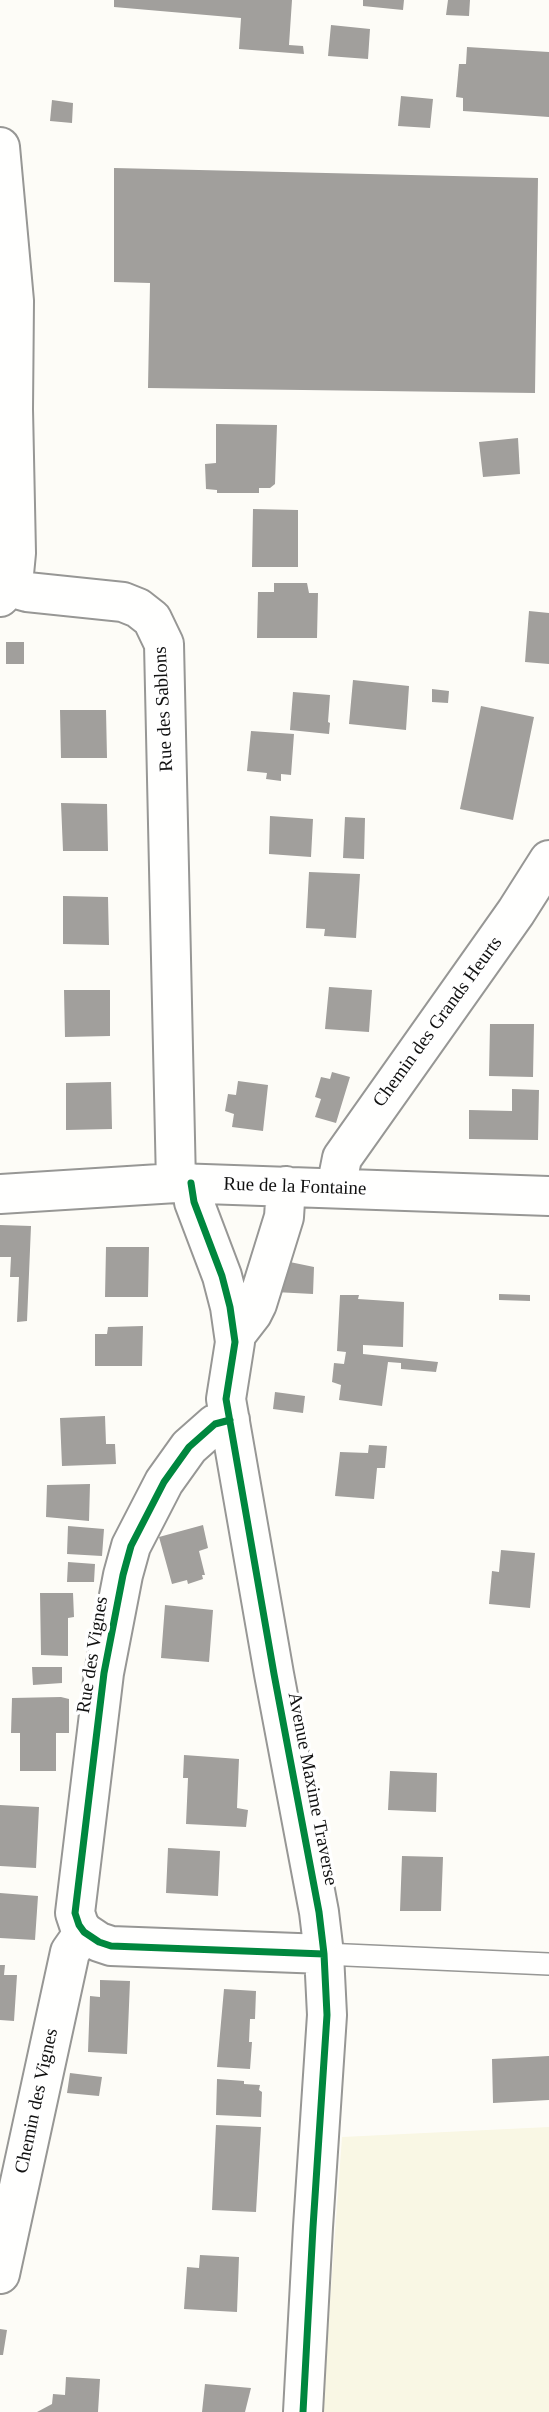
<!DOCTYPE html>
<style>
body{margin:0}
canvas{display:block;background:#fdfcf7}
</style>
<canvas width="549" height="2412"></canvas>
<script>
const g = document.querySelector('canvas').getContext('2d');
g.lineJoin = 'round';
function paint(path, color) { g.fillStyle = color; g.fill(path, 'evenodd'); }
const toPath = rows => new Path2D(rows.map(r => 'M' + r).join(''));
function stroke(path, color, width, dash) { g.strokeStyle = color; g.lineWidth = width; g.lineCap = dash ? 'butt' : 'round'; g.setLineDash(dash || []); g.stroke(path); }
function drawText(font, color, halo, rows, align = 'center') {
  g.font = font + ' "Times New Roman",serif'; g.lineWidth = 7; g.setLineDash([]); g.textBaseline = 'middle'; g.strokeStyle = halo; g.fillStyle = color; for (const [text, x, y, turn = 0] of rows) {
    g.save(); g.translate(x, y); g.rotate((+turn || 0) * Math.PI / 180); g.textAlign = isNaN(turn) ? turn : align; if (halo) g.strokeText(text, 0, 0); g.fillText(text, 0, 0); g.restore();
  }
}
paint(toPath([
 [549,2127,549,2412,322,2412,342,2137]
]), '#f9f7e4');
paint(toPath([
 [114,0,292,0,289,45,303,46,304,54,239,49,241,18,114,7],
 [363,0,404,0,403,10,363,6],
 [448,0,470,0,469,16,446,15],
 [331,25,370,29,368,59,328,56],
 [467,47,549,52,549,117,463,111,463,98,456,97,459,64,466,64],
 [401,96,433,99,430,128,398,126],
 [52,100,73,103,72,123,50,121],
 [114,168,538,178,535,393,148,388,150,283,114,282],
 [216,424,277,425,275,484,270,488,259,488,259,493,217,493,217,490,206,489,205,464,216,463],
 [518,438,520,474,483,477,479,442],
 [253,509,298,510,298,567,252,567],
 [274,583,307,583,309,593,318,593,317,638,257,638,258,592,274,592],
 [529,611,549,613,549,664,525,662],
 [6,642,24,642,24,664,6,664],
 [353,680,409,686,406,730,349,724],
 [432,689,449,691,448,703,432,702],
 [293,692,330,695,328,722,330,723,329,734,290,730],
 [481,706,534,717,513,820,460,809],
 [60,710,106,710,107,758,61,758],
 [251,731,294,734,291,775,281,774,281,781,266,779,267,773,247,771],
 [61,803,107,804,108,851,63,851],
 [270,816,313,819,311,857,269,854],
 [345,817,365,818,364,859,343,858],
 [309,872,360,874,356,938,324,936,325,929,306,928],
 [63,896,108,897,109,945,63,944],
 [329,987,372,990,369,1032,325,1029],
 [64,990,110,990,110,1036,65,1037],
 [490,1024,534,1024,533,1077,489,1076],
 [332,1072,350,1077,336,1123,315,1117,321,1099,315,1097,321,1077,330,1079],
 [238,1081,268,1085,263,1131,232,1127,234,1114,225,1111,228,1094,236,1095],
 [111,1082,112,1129,66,1130,66,1083],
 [512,1089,539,1090,538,1140,469,1139,469,1110,512,1111],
 [0,1225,31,1226,27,1321,17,1322,19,1277,10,1277,11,1257,0,1257],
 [106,1247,149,1247,148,1297,105,1297],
 [285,1261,314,1267,313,1294,275,1292],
 [499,1294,530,1295,530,1301,499,1300],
 [340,1295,359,1295,358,1299,404,1302,403,1347,363,1345,363,1354,438,1362,436,1372,401,1369,401,1363,388,1362,382,1406,339,1400,341,1385,332,1382,334,1363,344,1364,346,1352,337,1351],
 [143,1326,142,1366,95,1366,95,1334,107,1334,108,1327],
 [275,1392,305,1396,303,1413,273,1409],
 [105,1416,106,1444,115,1444,116,1464,62,1466,60,1418],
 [369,1445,387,1446,385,1468,377,1468,374,1499,335,1496,340,1452,368,1453],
 [90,1484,89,1521,46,1517,47,1485],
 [203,1525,208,1548,199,1551,205,1575,202,1575,203,1579,188,1584,187,1580,172,1584,159,1537],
 [68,1526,104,1529,102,1556,67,1554],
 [501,1550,535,1553,530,1608,489,1604,492,1571,499,1572],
 [68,1562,95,1564,94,1582,67,1582],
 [40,1593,73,1593,74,1617,68,1618,68,1656,41,1655],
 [165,1605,213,1610,209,1662,161,1658],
 [32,1667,62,1667,62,1683,33,1685],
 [61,1697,69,1699,69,1733,56,1733,56,1771,20,1771,20,1733,11,1733,12,1698],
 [184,1755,239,1759,237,1808,248,1810,246,1827,186,1824,188,1778,183,1778],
 [390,1771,437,1773,436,1812,388,1810],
 [0,1805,39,1807,36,1868,0,1866],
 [168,1848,220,1851,218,1896,166,1893],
 [402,1856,443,1857,441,1911,400,1911],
 [0,1893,38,1896,35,1940,0,1938],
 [0,1965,5,1965,4,1975,17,1975,14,2021,0,2020],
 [100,1980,130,1981,127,2054,88,2052,90,1996,100,1997],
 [224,1989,256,1991,255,2019,250,2019,249,2042,252,2042,250,2069,217,2067],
 [549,2056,549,2100,493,2103,492,2059],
 [70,2073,102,2077,99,2096,67,2093],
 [217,2079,244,2081,244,2084,260,2085,259,2090,262,2092,261,2117,216,2115],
 [216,2125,261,2127,256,2212,212,2210],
 [200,2255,239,2257,237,2312,184,2309,187,2267,199,2268],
 [0,2329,7,2330,3,2355,0,2355],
 [66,2377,100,2379,98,2412,37,2412,52,2404,53,2394,65,2395],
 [205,2384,251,2388,245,2412,202,2412]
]), '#a19f9c');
const lane = toPath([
 [324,1954,549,1964]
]);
const street = toPath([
 [0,147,14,301,13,409,16,553,14,574,9,587,0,597],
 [9,587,27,592,123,602,138,608,152,619,164,644,176,1183],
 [191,1183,194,1202,222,1276,230,1307,235,1342,226,1399,274,1674,319,1912,324,1954,327,2015,313,2227,303,2412],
 [336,1188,342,1158,516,912,549,860],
 [0,1194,176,1183,549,1196],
 [235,1336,252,1314,257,1304,284,1217,286,1186],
 [230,1420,215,1424,189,1447,164,1482,131,1546,123,1575,104,1673,75,1913,79,1925,84,1932,99,1942,111,1946,324,1954],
 [0,2274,70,1952,84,1932]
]);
stroke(lane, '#979795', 24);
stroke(street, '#979795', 42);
stroke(lane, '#fffffe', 21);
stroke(street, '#fffffe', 38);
stroke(toPath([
 [191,1183,194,1202,222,1276,230,1307,235,1342,226,1399,274,1674,319,1912,324,1954,327,2015,313,2227,303,2412],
 [230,1420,215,1424,189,1447,164,1482,131,1546,123,1575,104,1673,75,1913,79,1925,84,1932,99,1942,111,1946,324,1954]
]), '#00873e', 7);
drawText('19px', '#111', '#fff', [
 ["Rue des Sablons",164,709,-93],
 ["Chemin des Grands Heurts",438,1022,-54],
 ["Rue de la Fontaine",295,1187,2],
 ["Rue des Vignes",93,1655,-81],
 ["Avenue Maxime Traverse",312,1789,79],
 ["Chemin des Vignes",37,2101,-78]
]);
</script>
